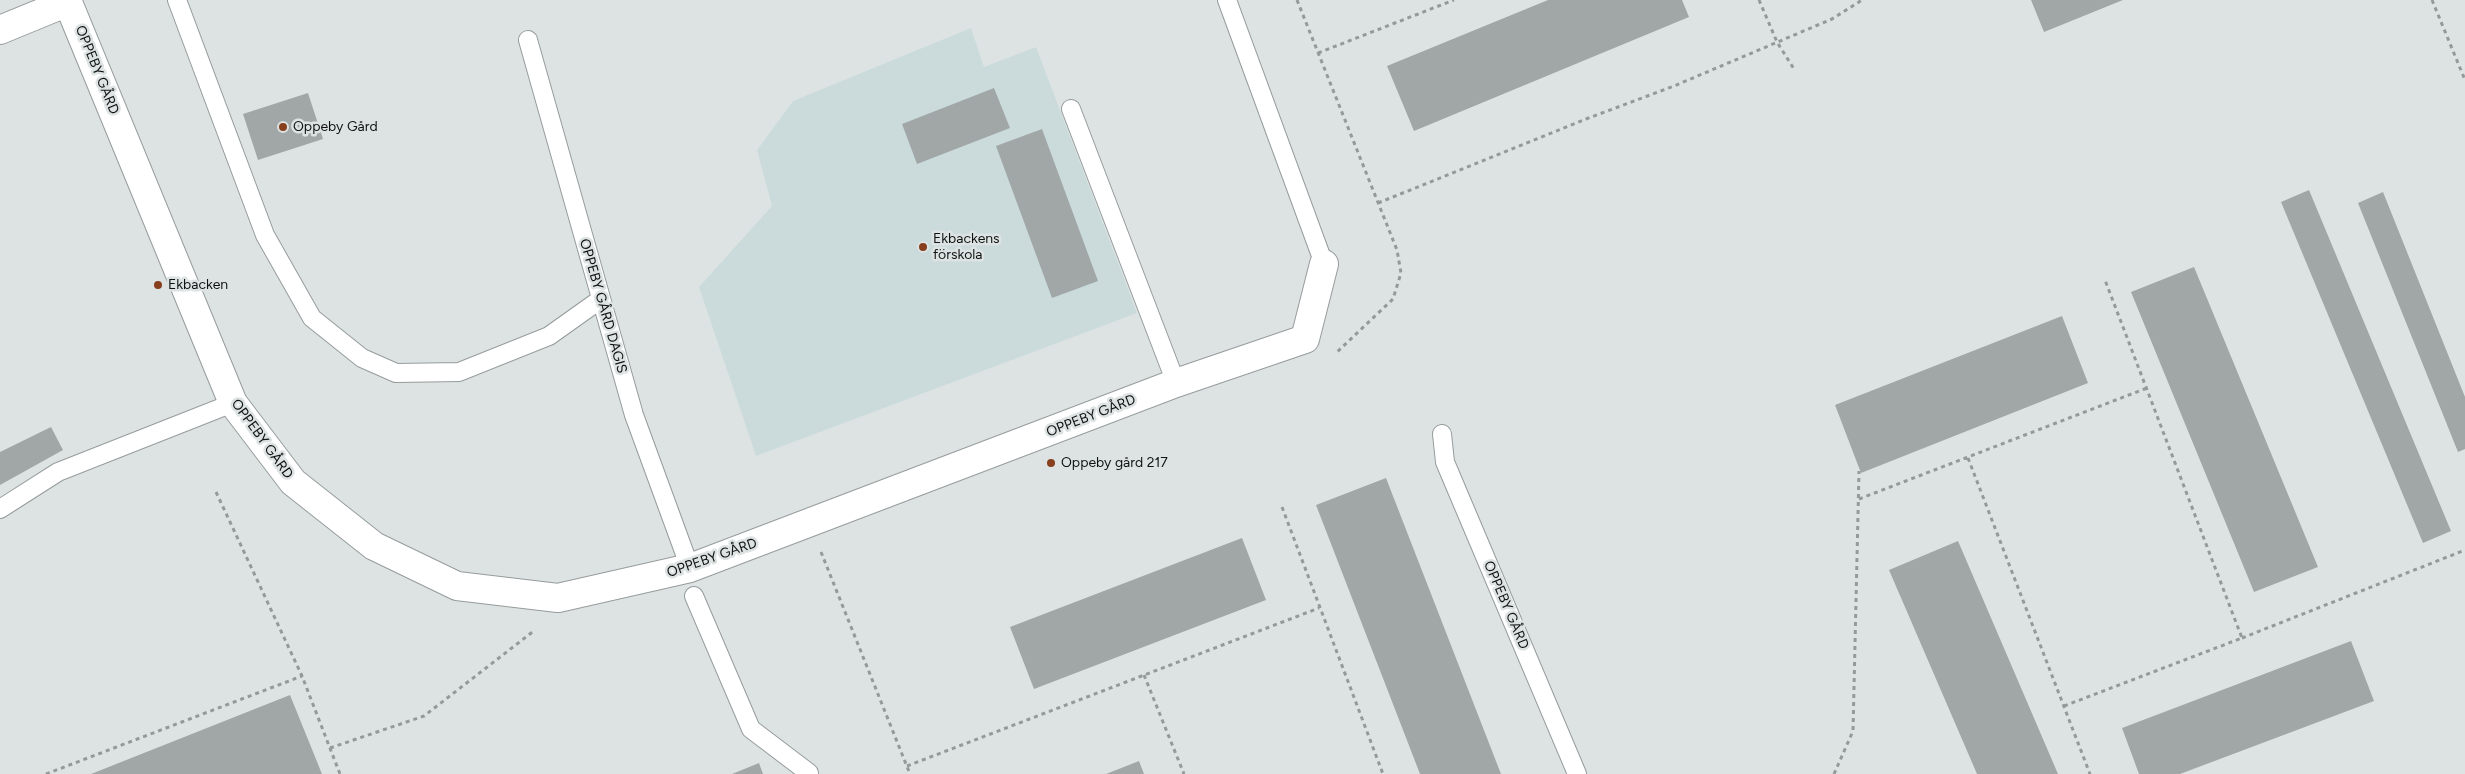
<!DOCTYPE html>
<meta charset="utf-8">
<style>
body{margin:0}
canvas{display:block;background:#dde3e3}
</style>
<canvas width="2465" height="774"></canvas>
<script>
const g = document.querySelector('canvas').getContext('2d');
g.lineJoin = 'round';
function paint(path, color) { g.fillStyle = color; g.fill(path, 'evenodd'); }
const toPath = rows => new Path2D(rows.map(r => 'M' + r).join(''));
function stroke(path, color, width, dash) { g.strokeStyle = color; g.lineWidth = width; g.lineCap = dash ? 'butt' : 'round'; g.setLineDash(dash || []); g.stroke(path); }
function drawText(font, color, halo, rows, align = 'center') {
  g.font = font + ' Figtree,sans-serif'; g.lineWidth = 5; g.setLineDash([]); g.textBaseline = 'middle'; g.strokeStyle = halo; g.fillStyle = color; for (const [text, x, y, turn = 0] of rows) {
    g.save(); g.translate(x, y); g.rotate((+turn || 0) * Math.PI / 180); g.textAlign = isNaN(turn) ? turn : align; if (halo) g.strokeText(text, 0, 0); g.fillText(text, 0, 0); g.restore();
  }
}
paint(toPath([
 [971,28,984,67,1036,47,1137,313,756,456,699,287,772,206,757,150,793,101]
]), '#cbdbdb');
paint(toPath([
 [1548,0,1682,0,1689,17,1414,131,1387,66],
 [2031,0,2123,0,2044,32],
 [994,88,1010,128,917,164,902,124],
 [308,93,323,139,258,160,243,114],
 [1042,129,1098,281,1052,298,996,146],
 [2309,190,2451,531,2423,543,2281,202],
 [2383,192,2465,397,2465,449,2458,452,2358,203],
 [2194,267,2318,567,2254,592,2131,292],
 [2062,316,2088,383,1861,473,1835,405],
 [51,427,63,450,0,485,0,452],
 [1386,478,1501,774,1420,774,1316,505],
 [1242,538,1266,600,1034,689,1010,627],
 [1958,541,2058,774,1977,774,1889,570],
 [2351,641,2374,701,2180,774,2139,774,2122,728],
 [290,695,322,774,91,774],
 [1139,761,1144,774,1106,774],
 [759,763,763,774,732,774]
]), '#a1a7a7');
const service = toPath([
 [177,0,265,235,312,318,362,358,396,373,459,372,549,336,601,299],
 [1227,0,1324,264],
 [528,40,634,415,690,568],
 [1071,109,1176,383],
 [1442,434,1445,462,1577,774],
 [0,509,58,472,233,403],
 [694,596,751,729,809,773]
]);
const minor = toPath([
 [67,0,233,403,293,482,374,546,457,586,558,598,690,568,1176,383,1305,339,1324,264],
 [0,30,68,2]
]);
stroke(service, '#969c9c', 20);
stroke(minor, '#969c9c', 30);
stroke(toPath([
 [1297,0,1397,250,1401,273,1393,299,1335,354],
 [1759,0,1777,42,1794,69],
 [2432,0,2465,80],
 [1318,53,1454,0],
 [1378,203,1586,119,1674,86,1832,19,1862,0],
 [1968,458,2090,774],
 [216,492,302,676,340,774],
 [1859,499,2147,388],
 [1282,507,1383,774],
 [821,552,910,774],
 [2242,638,2465,550],
 [1144,675,1184,774],
 [2064,706,2242,638,2105,280],
 [330,748,424,716,535,630],
 [907,766,1319,608],
 [46,774,302,676],
 [1834,774,1853,731,1859,471]
]), '#949999', 3, [4, 4]);
stroke(service, '#fff', 18);
stroke(minor, '#fff', 28);
for (const [x, y, r, color] of [
 [283,127,5,"#873f1e"],
 [923,247,5,"#873f1e"],
 [158,285,5,"#873f1e"],
 [1051,463,5,"#873f1e"]
]) { const dot = new Path2D(); dot.arc(x, y, r, 0, 2 * Math.PI); g.fillStyle = color; g.fill(dot); stroke(dot, '#dde3e3', 2); }
drawText('14px', '#101212', '#dde3e3', [
 ["OPPEBY GÅRD",97,70,68],
 ["OPPEBY GÅRD DAGIS",603,306,74],
 ["OPPEBY GÅRD",1091,416,-21],
 ["OPPEBY GÅRD",262,439,54],
 ["OPPEBY GÅRD",712,558,-19],
 ["OPPEBY GÅRD",1506,605,67]
]);
drawText('14px', '#101212', '#dde3e3', [
 ["Oppeby Gård",293,127],
 ["Ekbackens",933,239],
 ["förskola",933,255],
 ["Ekbacken",168,285],
 ["Oppeby gård 217",1061,463]
], 'left');
</script>
